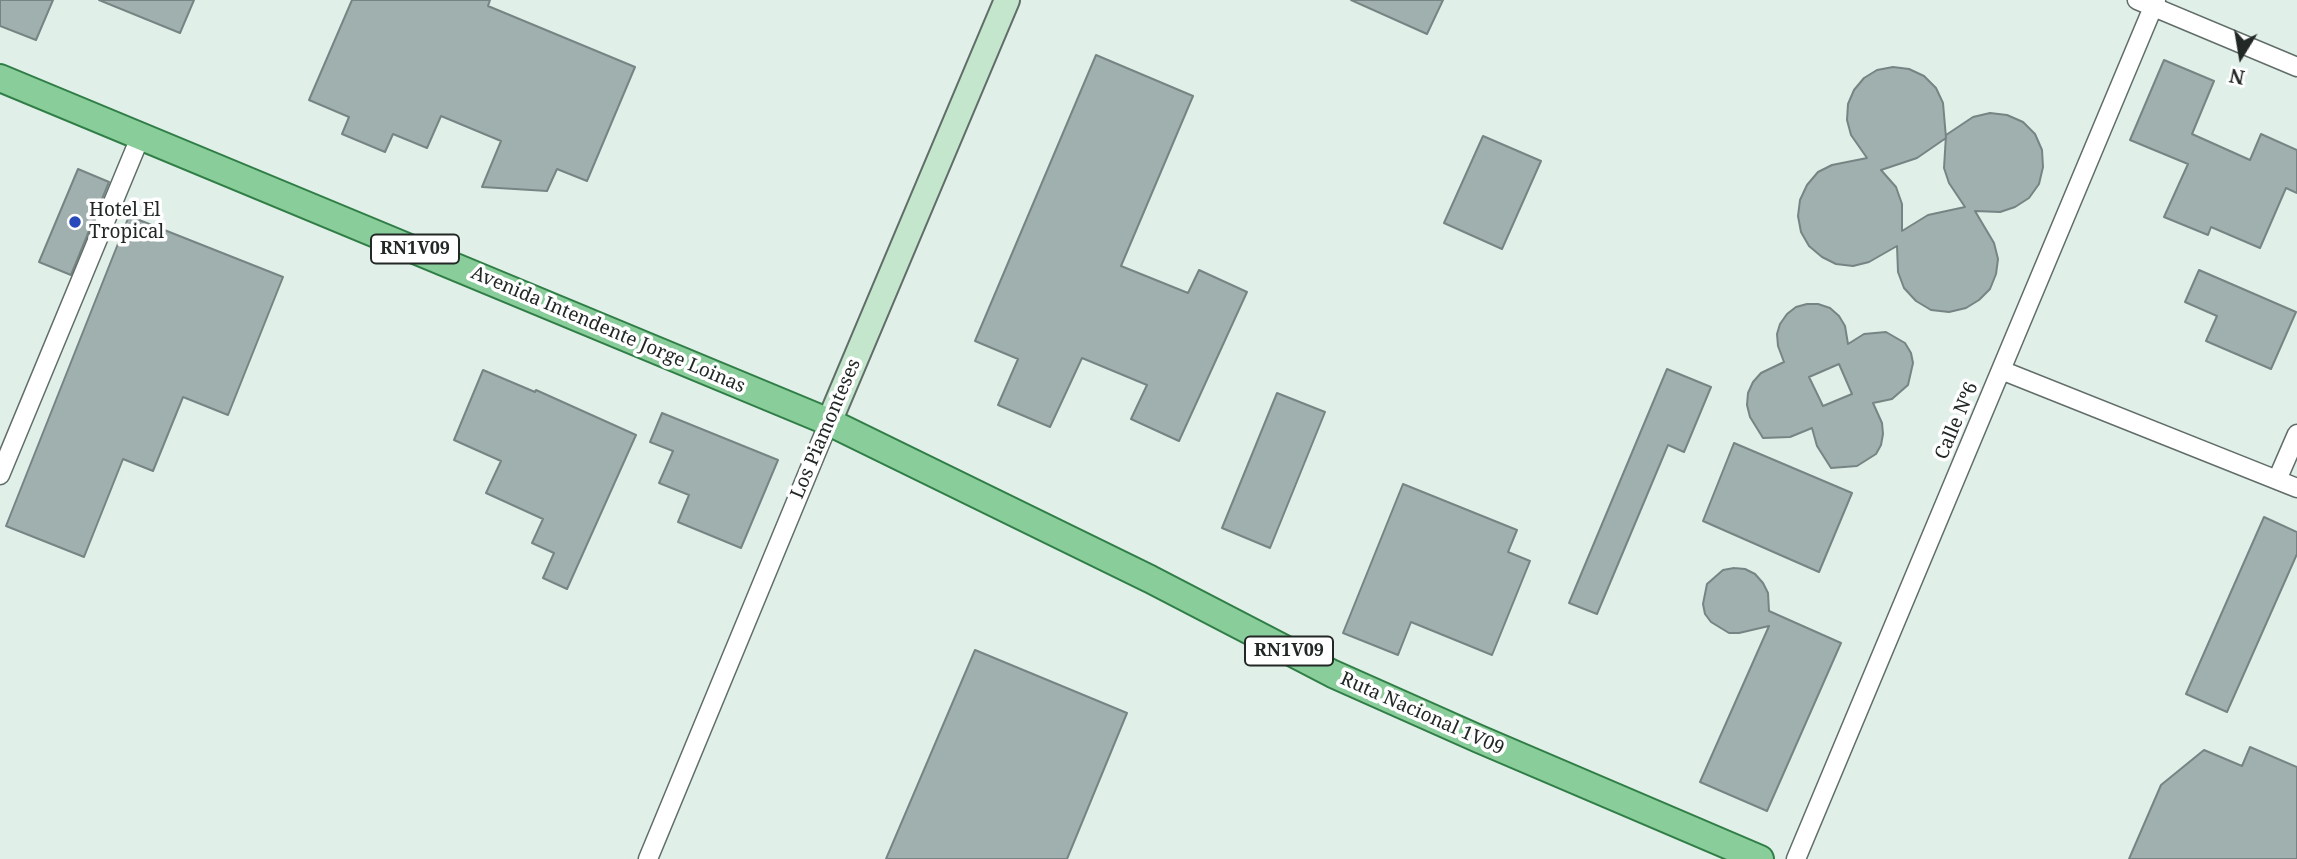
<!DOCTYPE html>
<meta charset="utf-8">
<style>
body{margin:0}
#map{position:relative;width:2297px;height:859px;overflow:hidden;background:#e1efe9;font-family:"Noto Serif",serif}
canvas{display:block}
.north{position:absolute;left:2206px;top:21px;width:70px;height:70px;-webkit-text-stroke:5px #fff;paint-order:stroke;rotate:191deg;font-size:19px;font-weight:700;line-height:28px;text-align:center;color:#222825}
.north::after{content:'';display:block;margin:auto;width:24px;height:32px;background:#222825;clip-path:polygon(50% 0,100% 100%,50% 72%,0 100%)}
</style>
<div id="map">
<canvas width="2297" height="859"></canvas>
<div class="north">N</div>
</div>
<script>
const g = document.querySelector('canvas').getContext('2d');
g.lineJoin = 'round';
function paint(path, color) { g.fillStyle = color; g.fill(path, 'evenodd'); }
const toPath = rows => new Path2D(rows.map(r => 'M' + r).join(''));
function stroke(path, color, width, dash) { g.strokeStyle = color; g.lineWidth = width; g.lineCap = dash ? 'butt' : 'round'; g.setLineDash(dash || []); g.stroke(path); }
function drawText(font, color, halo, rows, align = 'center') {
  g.font = font + ' "Noto Serif",serif'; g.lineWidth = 7; g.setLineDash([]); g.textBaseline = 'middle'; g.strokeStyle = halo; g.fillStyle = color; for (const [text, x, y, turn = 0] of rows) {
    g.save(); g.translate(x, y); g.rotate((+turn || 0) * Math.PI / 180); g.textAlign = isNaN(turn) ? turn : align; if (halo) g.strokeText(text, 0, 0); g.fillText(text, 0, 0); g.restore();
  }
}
const building = toPath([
 [0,0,53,0,36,40,0,26,0,0],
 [99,0,194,0,180,33,99,0],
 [352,0,490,0,488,6,635,67,587,181,557,169,547,191,482,187,501,141,441,116,427,148,393,134,385,152,342,134,349,117,309,100,352,0],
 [1351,0,1443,0,1427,34,1351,0],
 [1096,55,1193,96,1121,266,1188,293,1199,270,1247,292,1179,441,1131,419,1147,385,1082,358,1050,427,998,405,1018,359,975,341,1096,55],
 [2164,60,2214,81,2192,134,2250,160,2261,134,2297,150,2297,193,2286,188,2260,248,2211,227,2208,235,2164,217,2188,164,2130,140,2164,60],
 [1893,67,1909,69,1924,76,1936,88,1943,103,1946,138,1917,158,1881,170,1896,187,1902,204,1902,231,1928,215,1965,207,1949,183,1944,168,1946,135,1973,117,1990,113,2007,115,2023,122,2035,134,2042,150,2043,167,2039,184,2029,198,2015,207,2000,212,1975,211,1994,243,1998,259,1996,274,1990,289,1979,300,1966,308,1949,312,1931,310,1916,301,1904,288,1898,272,1897,246,1869,262,1853,266,1836,264,1822,257,1809,246,1801,232,1798,216,1800,200,1807,185,1818,172,1832,165,1867,158,1851,135,1847,120,1848,104,1854,90,1864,78,1877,70,1893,67],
 [1483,136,1541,161,1502,249,1444,223,1483,136],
 [78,169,109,182,71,275,39,262,78,169],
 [129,216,283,277,228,415,183,397,153,471,123,459,84,557,6,526,129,216],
 [2199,270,2296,312,2271,369,2206,341,2217,316,2185,302,2199,270],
 [1807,304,1818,304,1830,308,1839,316,1845,326,1848,344,1864,334,1886,332,1905,343,1911,353,1913,363,1908,385,1892,399,1873,403,1882,423,1883,434,1881,445,1876,454,1857,466,1831,468,1817,446,1812,428,1790,437,1763,438,1750,417,1747,405,1748,393,1753,382,1761,373,1784,362,1778,346,1777,334,1780,324,1787,314,1796,307,1807,304],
 [1839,364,1852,394,1823,406,1809,377,1839,364],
 [1667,369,1711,387,1684,452,1668,445,1597,614,1569,603,1667,369],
 [483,370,535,392,536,390,636,435,567,589,543,578,554,553,532,543,543,519,486,493,501,461,454,440,483,370],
 [1277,393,1325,412,1270,548,1222,528,1277,393],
 [662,413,778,460,741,548,678,522,689,495,659,483,673,451,650,442,662,413],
 [1734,443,1852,493,1819,572,1703,521,1734,443],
 [1403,484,1517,530,1508,552,1530,561,1492,655,1411,622,1398,655,1343,633,1403,484],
 [2264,517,2297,532,2297,554,2227,712,2186,694,2264,517],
 [1734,568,1745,569,1755,574,1763,583,1768,593,1769,611,1841,643,1767,811,1700,782,1769,626,1739,633,1729,633,1711,622,1705,614,1703,604,1707,584,1723,570,1734,568],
 [975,650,1127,713,1067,859,886,859,975,650],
 [2250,747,2297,767,2297,859,2129,859,2161,785,2204,750,2242,766,2250,747]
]);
paint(building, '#a0b0ae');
stroke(building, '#768583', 2);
const minor = toPath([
 [2137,0,2297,67],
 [2001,370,2297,488],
 [0,475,141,135],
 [2277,480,2297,434],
 [648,859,829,422],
 [1796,859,2156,0]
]);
const secondary = toPath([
 [829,422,1007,0]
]);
const primary = toPath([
 [0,78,829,422,1150,579,1333,674,1479,739,1760,859]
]);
stroke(minor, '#616d68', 21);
stroke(secondary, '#616d68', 28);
stroke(primary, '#307e46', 30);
stroke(minor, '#fff', 18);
stroke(secondary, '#c3e6cd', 24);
stroke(primary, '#88cd9a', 26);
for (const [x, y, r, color] of [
 [75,222,7,"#2749b9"]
]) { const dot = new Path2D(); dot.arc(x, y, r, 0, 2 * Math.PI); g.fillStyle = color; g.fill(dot); stroke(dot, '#fff', 2.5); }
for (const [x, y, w] of [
 [415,249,88],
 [1289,651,88]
]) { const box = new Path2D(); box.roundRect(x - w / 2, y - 14.5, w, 29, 5); g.fillStyle = '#fff'; g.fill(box); stroke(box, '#222825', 2); }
drawText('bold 18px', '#222825', null, [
 ["RN1V09",415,249],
 ["RN1V09",1289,651]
]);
drawText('19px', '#222825', '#fff', [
 ["Hotel El",89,211],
 ["Tropical",89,233]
], 'left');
drawText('19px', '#222825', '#fff', [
 ["Avenida Intendente Jorge Loinas",608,330,23],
 ["Calle Nº6",1957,421,-67],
 ["Los Piamonteses",826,429,-67],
 ["Ruta Nacional 1V09",1422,714,24]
]);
</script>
